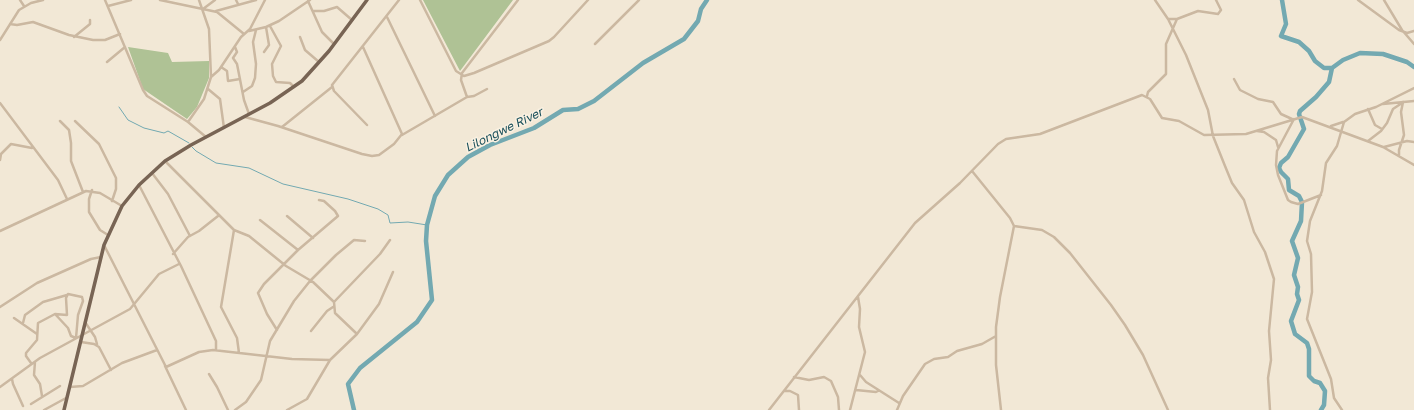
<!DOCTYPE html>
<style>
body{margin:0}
canvas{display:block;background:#f2e8d6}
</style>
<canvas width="1414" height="410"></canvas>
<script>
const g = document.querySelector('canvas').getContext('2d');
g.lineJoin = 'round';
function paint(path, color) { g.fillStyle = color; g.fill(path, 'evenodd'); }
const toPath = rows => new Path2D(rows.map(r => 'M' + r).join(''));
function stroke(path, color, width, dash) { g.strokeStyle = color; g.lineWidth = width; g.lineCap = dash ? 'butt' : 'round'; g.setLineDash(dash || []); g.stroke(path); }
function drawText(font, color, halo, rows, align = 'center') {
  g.font = font + ' "Golos Text",sans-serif'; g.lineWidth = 3; g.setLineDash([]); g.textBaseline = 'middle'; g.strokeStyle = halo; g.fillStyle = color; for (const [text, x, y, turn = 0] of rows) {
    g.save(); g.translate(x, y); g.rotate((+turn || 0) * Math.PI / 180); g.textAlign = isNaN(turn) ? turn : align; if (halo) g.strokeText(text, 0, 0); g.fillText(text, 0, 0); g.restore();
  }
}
paint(toPath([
 [423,0,513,0,460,71],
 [128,47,168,53,172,62,209,61,209,78,197,107,187,119,143,89]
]), '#afc295');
stroke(toPath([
 [119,107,128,120,144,128,164,133,168,131,189,143],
 [192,147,196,151,216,163,249,168,283,184,348,199,378,209,388,215,390,223,408,222,427,225]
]), '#73a9b1', 1);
stroke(toPath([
 [1282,0,1286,24,1281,36,1299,42,1309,51,1315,61,1324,68,1332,68,1343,60,1360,53,1383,54,1407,62,1414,67],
 [354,410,348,384,360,368,417,322,432,300,426,241,427,225,435,196,448,175,468,157,490,145,534,128,563,110,578,109,594,101,643,63,684,39,698,21,701,9,707,0],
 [1321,410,1324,405,1325,391,1320,383,1314,381,1309,376,1309,349,1307,343,1295,334,1291,321,1299,300,1297,294,1298,287,1294,275,1298,258,1292,241,1301,221,1302,202,1299,196,1289,190,1288,179,1281,172,1279,168,1281,163,1288,157,1304,129,1299,114,1300,111,1316,97,1329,82,1332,68]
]), '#73a9b1', 4.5);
stroke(toPath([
 [20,0,24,6],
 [105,0,143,90,147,96,188,122,206,137],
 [160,0,217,12,244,34],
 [236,0,238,4],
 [420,0,456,71,464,76,474,73,549,41,554,37,588,0],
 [1155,0,1168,19,1186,55,1208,110,1213,136,1225,166,1232,183,1244,200,1254,232,1265,252,1274,279,1269,331,1271,360,1268,378,1270,410],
 [1358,0,1399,30,1407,33,1414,31],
 [1384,0,1402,30,1414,44],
 [308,1,322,32,334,44],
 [108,6,131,0],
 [203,9,215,0],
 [216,11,256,0],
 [313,11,324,11,337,7,352,20],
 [387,17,435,116],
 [1168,19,1177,19,1198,11,1218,14,1221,10,1216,0],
 [10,24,17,25,33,22,69,35,93,40,105,40,120,34],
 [270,26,281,46,272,64,273,76,276,82,290,83,294,87],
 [249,31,266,27,279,21,310,0],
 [74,37,90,24,90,20],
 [300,37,305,50,319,62],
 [0,40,19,10,31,3,43,0],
 [595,44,639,0],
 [235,47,237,52,233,58,237,64,244,100,249,114],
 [264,52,269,45,266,27],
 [107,62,125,47],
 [221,67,227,71,228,81,240,79],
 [211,77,219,70,241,37,250,29,265,0],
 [1234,79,1240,90,1258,99,1273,102,1281,114,1292,119],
 [208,89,220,99,224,128],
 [243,92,252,86,255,78,256,64,253,42,256,30],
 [1147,96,1148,92,1166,74,1166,44,1177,19],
 [467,97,461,80,462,73,518,0],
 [0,103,58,180,67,199],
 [1383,104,1414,101],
 [1368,109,1375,125,1382,129],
 [245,117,278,126,362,154,372,156,379,155,394,144,402,134,363,47],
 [1294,119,1277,151,1276,165,1278,175,1288,200,1291,202,1298,204,1321,195],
 [60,121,69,130,71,143,71,161,83,192],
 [75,121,99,144,116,178,116,189,112,201],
 [188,122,204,99,211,77,209,29,199,0],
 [367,125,334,91,332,85,399,0],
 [1331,126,1343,122],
 [282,127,332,87],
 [1257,131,1264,132,1276,140,1278,147],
 [402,135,467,97,474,96,487,89],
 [1368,141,1381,131,1387,123,1393,109,1402,103],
 [1384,147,1407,141,1414,142],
 [1399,156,1399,150,1404,135,1401,112,1403,102],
 [0,160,1,154,11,144,32,148],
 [165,161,234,230,249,236,286,266,313,282,334,302],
 [972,171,1010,218,1014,226,1000,297,996,327,996,365,1001,410],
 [152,173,168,194,190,236],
 [139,185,181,266,216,341,216,350],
 [92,190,89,199,89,212,100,230,108,235],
 [287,216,313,238],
 [260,220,298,250],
 [1014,226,1042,230,1054,237,1070,253,1111,305,1125,325,1143,355,1168,410],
 [234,230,221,307,237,338,239,353],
 [0,231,86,191,100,193,122,206],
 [104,245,166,367,199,352,213,350,292,359,330,360],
 [173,254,188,237,199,231,218,216],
 [0,307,37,283,91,259,101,257],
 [14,318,37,334],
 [85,322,95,337,97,344],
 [23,323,25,315,43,302,67,295],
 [277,330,267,314,258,293,264,284,298,250,338,216,335,211,324,201,319,200],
 [311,331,327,311,333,307],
 [357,334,335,313,334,302,380,254,390,240],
 [81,342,94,344,99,347,111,370],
 [35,362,34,375,40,384,42,396],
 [31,363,26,356,26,353,37,340,38,323,55,314,67,315,66,298,68,294,82,297,83,301,78,315,76,338,71,336,68,328,55,314],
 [165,366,186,410],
 [209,374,217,387,228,410],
 [860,375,866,382,899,403],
 [794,377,809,380,824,377,831,381,838,397,839,410],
 [12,379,13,384,23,406],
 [0,387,40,358,130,309,159,274,179,264],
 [70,387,83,386,122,363,157,350],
 [856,390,876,392,878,391],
 [784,391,790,391,798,395,799,410],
 [31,404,60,386],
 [44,410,66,398],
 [235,410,246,402,261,380,270,341,294,301,310,281,336,255,354,240,365,241],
 [287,410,307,399,330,360,357,334,379,304,393,272],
 [769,410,915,223,960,183,998,144,1006,139,1040,134,1142,95,1150,99,1162,118,1179,121,1204,135,1246,134,1302,117,1383,147,1414,165],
 [850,410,865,352,859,327,860,309,858,297],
 [897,410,903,396,925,364,934,359,948,357,957,351,982,344,996,336],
 [1342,410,1334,398,1331,379,1307,319,1312,292,1311,254,1307,241,1310,221,1322,191,1326,163,1337,146,1344,122,1355,114,1376,107,1414,88]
]), '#cbb8a1', 2.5);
stroke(toPath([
 [64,410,104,245,122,206,139,185,165,161,191,145,270,103,302,81,329,51,367,0]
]), '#786454', 3.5);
drawText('italic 12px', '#184e59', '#faf1e2', [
 ["Lilongwe River",504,130,-26]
]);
</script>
